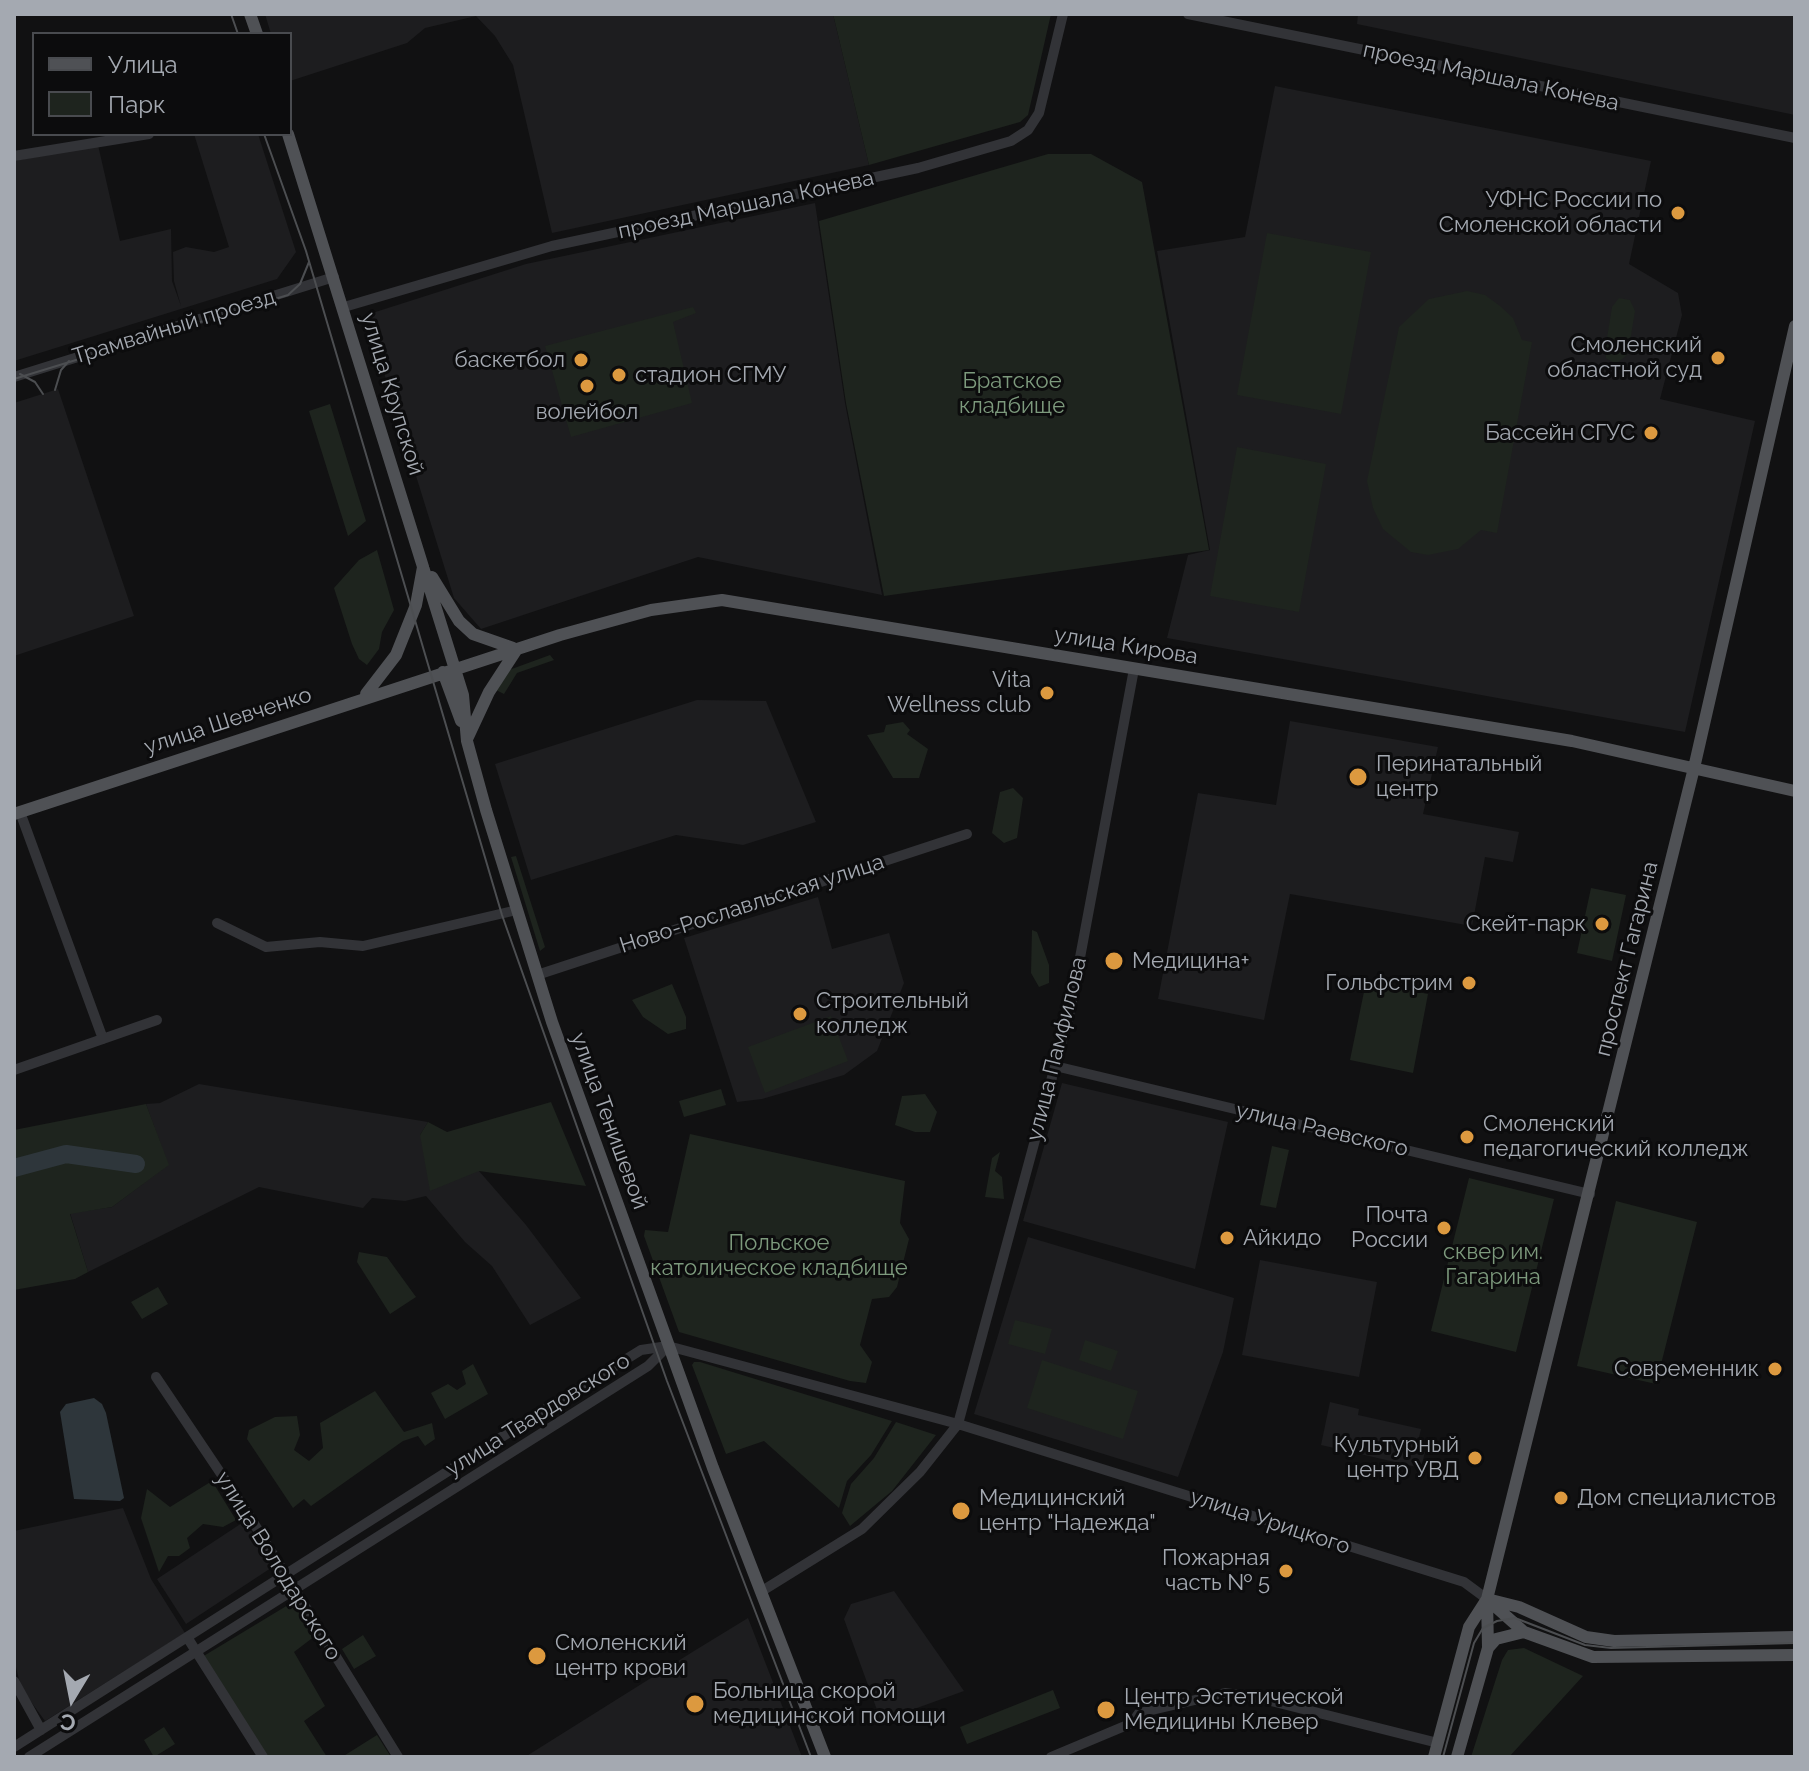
<!DOCTYPE html>
<meta charset="utf-8">
<style>
body{margin:0}
#map{position:relative;width:1809px;height:1771px;overflow:hidden;background:#111112;font-family:Raleway,sans-serif}
canvas{display:block}
.frame{position:absolute;inset:0;border:16px solid #a4a9b1;pointer-events:none}
.legend{position:absolute;left:32px;top:32px;width:260px;height:104px;box-sizing:border-box;background:#0c0c0d;border:2px solid #494b4f;margin:0;padding:10px 14px;list-style:none;font-size:24px;color:#a4a9b1}
.legend li{display:flex;align-items:center;gap:16px;height:40px}
.legend b{width:40px;border:2px solid #494b4f}
.north{position:absolute;left:32px;top:1659px;width:80px;height:80px;-webkit-text-stroke:6px #0c0c0d;paint-order:stroke;rotate:190deg;font-size:22px;font-weight:700;line-height:32px;text-align:center;color:#a4a9b1}
.north::after{content:'';display:block;margin:auto;width:28px;height:36px;background:#a4a9b1;clip-path:polygon(50% 0,100% 100%,50% 72%,0 100%)}
</style>
<div id="map">
<canvas width="1809" height="1771"></canvas>
<div class="frame"></div>
<ul class="legend">
<li><b style="height:10px;background:#4f5155"></b>Улица</li>
<li><b style="height:22px;background:#1e241e"></b>Парк</li>
</ul>
<div class="north">С</div>
</div>
<script>
const g = document.querySelector('canvas').getContext('2d');
g.lineJoin = 'round';
function paint(path, color) { g.fillStyle = color; g.fill(path, 'evenodd'); }
const toPath = rows => new Path2D(rows.map(r => 'M' + r).join(''));
function stroke(path, color, width, dash) { g.strokeStyle = color; g.lineWidth = width; g.lineCap = dash ? 'butt' : 'round'; g.setLineDash(dash || []); g.stroke(path); }
function drawText(font, color, halo, rows, align = 'center') {
  g.font = font + ' Raleway,sans-serif'; g.lineWidth = 6; g.setLineDash([]); g.textBaseline = 'middle'; g.strokeStyle = halo; g.fillStyle = color; for (const [text, x, y, turn = 0] of rows) {
    g.save(); g.translate(x, y); g.rotate((+turn || 0) * Math.PI / 180); g.textAlign = isNaN(turn) ? turn : align; if (halo) g.strokeText(text, 0, 0); g.fillText(text, 0, 0); g.restore();
  }
}
paint(toPath([
 [265,14,833,14,869,165,552,233,513,65,495,36,476,16,425,28,407,43,290,81,290,34,271,34],
 [1358,14,1795,14,1795,115,1357,24],
 [1275,86,1651,161,1629,264,1678,293,1682,315,1660,399,1755,421,1685,732,1167,638,1188,555,1210,550,1157,251,1245,237],
 [194,134,258,134,296,252,277,279,14,361,14,161,98,145,120,241,171,229,172,281,181,306,174,281,173,252,186,247,214,252,229,247],
 [815,203,845,403,882,595,698,557,481,629,454,598,366,315,526,264],
 [58,389,134,616,14,656,14,403],
 [697,700,766,701,816,822,743,845,676,835,531,880,495,764],
 [1290,721,1438,747,1423,814,1519,832,1513,862,1485,857,1472,926,1290,894,1264,1020,1158,999,1198,793,1276,805],
 [818,897,832,949,889,933,904,983,877,1051,844,1075,762,1099,737,1102,684,938],
 [1062,1083,1228,1122,1195,1269,1023,1221],
 [199,1084,428,1122,420,1135,479,1171,526,1225,581,1298,530,1325,492,1266,465,1242,426,1196,405,1201,372,1198,363,1208,259,1187,88,1272,70,1213,112,1207,168,1165,146,1104,160,1103],
 [1028,1237,1234,1298,1223,1352,1178,1477,974,1414],
 [1260,1260,1377,1282,1359,1377,1242,1355],
 [1330,1402,1359,1409,1358,1415,1421,1429,1416,1450,1425,1452,1421,1468,1321,1445],
 [123,1508,151,1579,185,1633,45,1721,21,1688,14,1659,14,1531],
 [245,1521,274,1566,186,1624,157,1579],
 [894,1591,964,1691,881,1721,844,1619,851,1604],
 [748,1618,802,1757,525,1757,694,1651]
]), '#1d1d1f');
paint(toPath([
 [833,14,1051,14,1028,115,1020,122,869,165],
 [1048,154,1091,154,1142,182,1209,550,884,596,846,403,819,221],
 [1267,233,1371,252,1341,414,1237,395],
 [1467,291,1485,295,1500,306,1513,318,1522,340,1532,342,1497,533,1481,530,1458,549,1428,555,1411,552,1383,529,1373,508,1367,481,1399,327,1429,299],
 [1619,298,1630,300,1635,311,1628,354,1616,364,1606,358,1605,350,1612,307],
 [693,307,696,313,673,322,692,403,571,437,545,346],
 [330,404,366,521,348,536,309,411],
 [1237,447,1326,464,1299,612,1210,596],
 [377,550,394,610,382,632,379,649,367,665,359,659,352,644,334,588,359,560],
 [550,655,554,660,517,673,504,694,496,690,509,670],
 [903,722,910,730,907,734,928,749,919,778,893,778,867,735,884,732,886,725],
 [1013,788,1023,798,1017,838,1004,843,992,833,1000,792],
 [516,856,545,947,540,951,511,857],
 [1591,888,1626,895,1612,961,1577,953],
 [1032,930,1037,932,1049,965,1049,983,1039,987,1031,973],
 [1366,982,1428,994,1413,1073,1350,1060],
 [672,984,686,1017,686,1029,668,1034,643,1017,632,1000],
 [831,1016,848,1061,765,1093,748,1047],
 [721,1089,726,1105,684,1117,679,1101],
 [925,1094,937,1112,930,1132,915,1132,895,1125,902,1096],
 [551,1102,586,1186,479,1171,430,1191,420,1135,428,1122,447,1132],
 [146,1104,169,1165,112,1207,70,1214,88,1272,75,1279,14,1290,14,1130],
 [690,1134,905,1181,900,1223,909,1239,897,1287,889,1297,872,1299,860,1345,872,1362,866,1383,850,1381,679,1332,644,1236,645,1230,668,1232],
 [1272,1146,1289,1150,1276,1208,1260,1205],
 [1000,1152,995,1171,1002,1177,1004,1199,985,1197,992,1158],
 [1469,1178,1554,1199,1516,1352,1431,1331],
 [1616,1201,1697,1222,1656,1384,1577,1366],
 [359,1252,387,1257,416,1297,390,1314,357,1262],
 [158,1287,168,1304,142,1319,131,1302],
 [1015,1320,1052,1329,1045,1354,1008,1344],
 [1085,1340,1118,1351,1111,1371,1079,1360],
 [1042,1360,1138,1391,1123,1439,1027,1408],
 [694,1362,700,1362,892,1421,871,1455,847,1481,839,1508,764,1441,726,1454,692,1365],
 [473,1364,488,1394,445,1419,431,1393,448,1384,457,1390,466,1384,462,1371],
 [375,1391,404,1432,432,1423,435,1439,425,1446,418,1436,403,1441,311,1506,304,1499,293,1508,247,1439,249,1430,275,1417,297,1416,300,1435,294,1450,309,1461,323,1448,320,1423],
 [896,1422,936,1435,892,1491,850,1526,842,1513,851,1484,874,1458],
 [212,1481,236,1520,223,1527,203,1524,187,1538,190,1548,179,1556,168,1556,159,1572,141,1518,147,1489,170,1507],
 [293,1602,315,1636,294,1652,325,1706,304,1721,327,1757,267,1757,202,1657],
 [363,1635,376,1656,354,1669,342,1649],
 [1524,1648,1583,1676,1509,1757,1471,1757,1502,1660,1508,1650],
 [1053,1690,1060,1708,967,1744,960,1727],
 [164,1727,175,1744,154,1757,144,1740],
 [377,1735,391,1757,342,1757]
]), '#1e241e');
paint(toPath([
 [94,1398,102,1404,106,1413,124,1498,120,1501,74,1499,60,1412,66,1404]
]), '#2e363b');
stroke(toPath([
 [14,1168,66,1154,136,1164]
]), '#2e363b', 18);
stroke(toPath([
 [1188,14,1795,138],
 [14,156,149,134],
 [344,307,552,246,918,168,1011,141,1028,130,1039,113,1063,14],
 [14,377,334,277],
 [20,812,103,1039],
 [217,923,266,947,320,942,363,946,517,910],
 [537,975,967,834],
 [1055,1066,1590,1194],
 [14,1070,157,1020],
 [156,1377,248,1514,398,1757],
 [762,1591,862,1529,920,1472,958,1424,1070,1011,1134,669],
 [187,1637,263,1757],
 [14,1681,41,1730],
 [14,1747,549,1407,641,1350,668,1346,958,1424,1464,1582,1487,1599],
 [29,1757,648,1366,668,1346],
 [1051,1757,1132,1723,1139,1713,1225,1693,1259,1698,1438,1743]
]), '#323337', 10);
stroke(toPath([
 [250,14,257,34],
 [288,134,463,695,467,741,486,810,552,1022,713,1468,825,1757],
 [432,577,459,621,473,634,513,648],
 [443,672,461,721],
 [366,694,396,655,416,605,423,567],
 [468,737,489,692,517,649],
 [14,814,560,635,651,610,722,600,1572,741,1795,791],
 [1487,1599,1524,1632,1593,1657,1795,1655],
 [1487,1599,1519,1607,1586,1637,1614,1641,1795,1637],
 [1488,1648,1496,1639,1524,1632],
 [1434,1757,1469,1627,1487,1599],
 [1457,1757,1488,1648,1487,1599,1694,768,1795,326]
]), '#4f5155', 12);
stroke(toPath([
 [231,14,238,34],
 [264,134,306,251,502,915,667,1381,811,1757],
 [20,374,35,382,43,394],
 [14,379,288,295,300,284,309,262],
 [55,390,61,370,69,361],
 [1443,1757,1474,1643,1483,1628,1497,1621,1515,1618,1585,1645,1611,1648,1795,1643]
]), '#4c4e51', 2);
for (const [x, y, r, color] of [
 [1678,213,8,"#dc993f"],
 [1718,358,8,"#dc993f"],
 [581,360,8,"#dc993f"],
 [619,375,8,"#dc993f"],
 [587,386,8,"#dc993f"],
 [1651,433,8,"#dc993f"],
 [1047,693,8,"#dc993f"],
 [1358,777,10,"#dc993f"],
 [1602,924,8,"#dc993f"],
 [1114,961,10,"#dc993f"],
 [1469,983,8,"#dc993f"],
 [800,1014,8,"#dc993f"],
 [1467,1137,8,"#dc993f"],
 [1444,1228,8,"#dc993f"],
 [1227,1238,8,"#dc993f"],
 [1775,1369,8,"#dc993f"],
 [1475,1458,8,"#dc993f"],
 [1561,1498,8,"#dc993f"],
 [961,1511,10,"#dc993f"],
 [1286,1571,8,"#dc993f"],
 [537,1656,10,"#dc993f"],
 [695,1704,10,"#dc993f"],
 [1106,1710,10,"#dc993f"]
]) { const dot = new Path2D(); dot.arc(x, y, r, 0, 2 * Math.PI); g.fillStyle = color; g.fill(dot); stroke(dot, '#0c0c0d', 3); }
drawText('22px', '#a4a9b1', '#0c0c0d', [
 ["проезд Маршала Конева",1491,77,12],
 ["проезд Маршала Конева",746,205,-12],
 ["Трамвайный проезд",174,327,-17],
 ["улица Крупской",392,394,73],
 ["улица Кирова",1126,646,9],
 ["улица Шевченко",228,721,-18],
 ["Ново-Рославльская улица",752,904,-18],
 ["проспект Гагарина",1627,959,-76],
 ["улица Памфилова",1057,1049,-76],
 ["улица Тенишевой",609,1121,70],
 ["улица Раевского",1322,1130,13],
 ["улица Твардовского",538,1415,-32],
 ["улица Урицкого",1270,1522,18],
 ["улица Володарского",278,1566,58]
]);
drawText('22px', '#a4a9b1', '#0c0c0d', [
 ["УФНС России по",1662,200],
 ["Смоленской области",1662,225],
 ["Смоленский",1702,345],
 ["областной суд",1702,370],
 ["баскетбол",565,360],
 ["стадион СГМУ",635,375,"left"],
 ["волейбол",587,412,"center"],
 ["Бассейн СГУС",1635,433],
 ["Vita",1031,680],
 ["Wellness club",1031,705],
 ["Перинатальный",1376,764,"left"],
 ["центр",1376,789,"left"],
 ["Скейт-парк",1586,924],
 ["Медицина+",1132,961,"left"],
 ["Гольфстрим",1453,983],
 ["Строительный",816,1001,"left"],
 ["колледж",816,1026,"left"],
 ["Смоленский",1483,1124,"left"],
 ["педагогический колледж",1483,1149,"left"],
 ["Почта",1428,1215],
 ["России",1428,1240],
 ["Айкидо",1243,1238,"left"],
 ["Современник",1759,1369],
 ["Культурный",1459,1445],
 ["центр УВД",1459,1470],
 ["Медицинский",979,1498,"left"],
 ["центр \"Надежда\"",979,1523,"left"],
 ["Дом специалистов",1577,1498,"left"],
 ["Пожарная",1270,1558],
 ["часть № 5",1270,1583],
 ["Смоленский",555,1643,"left"],
 ["центр крови",555,1668,"left"],
 ["Больница скорой",713,1691,"left"],
 ["медицинской помощи",713,1716,"left"],
 ["Центр Эстетической",1124,1697,"left"],
 ["Медицины Клевер",1124,1722,"left"]
], 'right');
drawText('22px', '#7d9a7d', '#0c0c0d', [
 ["Братское",1012,381],
 ["кладбище",1012,406],
 ["Польское",779,1243],
 ["католическое кладбище",779,1268],
 ["сквер им.",1493,1252],
 ["Гагарина",1493,1277]
]);
</script>
